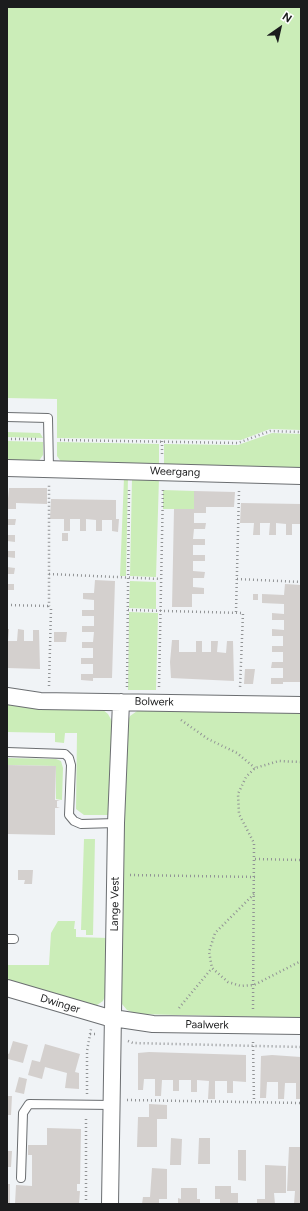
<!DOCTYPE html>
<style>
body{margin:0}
#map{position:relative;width:308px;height:1211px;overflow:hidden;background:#f0f3f6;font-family:Figtree,sans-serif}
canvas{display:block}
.frame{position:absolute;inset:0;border:8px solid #1b1c1d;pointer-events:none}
.north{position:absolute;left:260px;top:8px;width:40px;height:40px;-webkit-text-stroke:3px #fff;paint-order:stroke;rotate:34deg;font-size:11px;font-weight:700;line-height:16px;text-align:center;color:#1b1c1d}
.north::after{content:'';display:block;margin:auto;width:14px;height:18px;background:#1b1c1d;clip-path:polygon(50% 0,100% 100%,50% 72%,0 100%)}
</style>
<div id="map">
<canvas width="308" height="1211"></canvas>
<div class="frame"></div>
<div class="north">N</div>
</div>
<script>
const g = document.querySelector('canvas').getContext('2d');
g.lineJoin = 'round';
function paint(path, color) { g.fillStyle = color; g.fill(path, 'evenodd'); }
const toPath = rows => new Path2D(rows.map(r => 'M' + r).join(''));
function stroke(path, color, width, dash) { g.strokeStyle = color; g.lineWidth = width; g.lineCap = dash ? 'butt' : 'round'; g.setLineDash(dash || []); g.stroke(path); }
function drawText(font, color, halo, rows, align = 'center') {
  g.font = font + ' Figtree,sans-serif'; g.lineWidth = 3.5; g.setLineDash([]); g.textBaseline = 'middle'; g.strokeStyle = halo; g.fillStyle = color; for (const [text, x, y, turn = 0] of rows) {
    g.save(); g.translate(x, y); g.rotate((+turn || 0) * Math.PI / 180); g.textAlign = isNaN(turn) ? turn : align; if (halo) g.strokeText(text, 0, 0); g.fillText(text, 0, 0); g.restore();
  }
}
paint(toPath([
 [7,7,301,7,301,430,270,429,241,440,57,438,57,399,7,398],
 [7,432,40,433,43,438,7,437],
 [272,433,301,434,301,468,164,465,164,444,238,445],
 [7,441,43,442,43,455,38,462,7,461],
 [57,442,159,444,159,465,62,463,57,456],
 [128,477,126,576,120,576,124,478],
 [132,478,159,478,156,577,130,576],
 [163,490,194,491,194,509,163,509],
 [130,581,156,582,156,609,129,608],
 [129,612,158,613,156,690,128,690],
 [7,701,102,709,108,714,113,723,109,815,84,815,76,809,77,733,65,733,64,743,55,742,55,733,7,732],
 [140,709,301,712,301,1018,136,1014,127,1010,122,1004,120,995,126,726,130,716],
 [7,758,56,759,61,761,63,768,62,800,56,799,56,766,7,765],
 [84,839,95,839,93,935,86,935,86,930,81,930],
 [58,921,75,921,74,929,76,929,76,937,108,938,106,994,103,1001,97,1005,94,1006,7,982,7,965,49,965,51,933]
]), '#cbedb8');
paint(toPath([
 [9,488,47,488,47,504,16,503,16,509,7,509],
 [194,491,235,492,234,507,206,507,206,513,194,513,194,523,206,523,205,529,194,529,193,539,205,539,205,545,193,545,193,555,205,555,205,561,193,561,193,571,205,572,204,578,193,578,193,587,204,588,204,594,192,594,192,607,172,607,174,509,194,509],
 [51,499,116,500,116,519,119,519,118,532,112,531,112,520,102,520,102,531,96,531,96,520,86,519,86,531,80,531,80,519,70,519,70,531,64,531,64,519,50,519],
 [241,503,301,504,301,524,292,524,292,535,286,535,286,524,276,523,276,535,269,535,270,523,260,523,260,535,253,535,254,523,240,523],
 [7,519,16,519,15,525,7,525],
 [62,533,68,533,68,541,62,541],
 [7,535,15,535,15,542,7,541],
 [7,551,15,551,15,558,7,557],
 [7,567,15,568,14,574,7,574],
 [95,580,115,581,112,678,93,678,93,681,81,680,81,674,93,674,93,664,81,664,81,658,93,658,93,648,82,648,82,642,93,642,94,632,82,632,82,626,94,626,94,616,82,616,82,610,94,610,94,600,83,599,83,593,94,593],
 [7,584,14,584,14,590,7,590],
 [285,584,301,585,301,682,283,682,283,684,271,684,271,678,283,678,283,668,271,668,272,662,283,662,283,652,272,652,272,646,283,646,283,636,272,636,272,629,284,630,284,620,272,620,272,613,284,614,284,604,262,603,262,594,284,595],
 [253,594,258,594,258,600,253,600],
 [7,629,9,629,8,641,17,641,18,629,24,630,24,641,33,641,33,630,39,630,40,669,7,668],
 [54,632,67,632,66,642,54,642],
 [172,640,179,640,179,652,196,652,196,641,202,641,202,652,211,652,211,641,218,641,217,652,226,653,227,641,233,641,234,681,171,678,170,662],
 [245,669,255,669,253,684,244,684],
 [7,765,56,766,55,800,60,800,57,801,57,807,60,808,55,808,55,835,7,834],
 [18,870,33,870,32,884,24,884,25,880,18,880],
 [13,1041,28,1045,23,1063,8,1059,7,1062,7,1053,9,1054],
 [45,1044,80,1054,75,1072,79,1073,79,1089,65,1088,67,1073,45,1067,42,1079,28,1075,32,1060,40,1062],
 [149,1052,246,1055,246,1082,233,1081,233,1093,227,1093,227,1081,215,1081,215,1099,208,1099,209,1081,197,1080,197,1092,191,1092,191,1080,179,1080,179,1091,173,1091,173,1080,162,1080,161,1096,155,1096,155,1079,144,1079,143,1090,138,1090,138,1053],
 [272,1055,301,1057,301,1099,296,1099,296,1083,285,1083,284,1099,278,1099,278,1082,267,1082,266,1098,260,1098,261,1056],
 [19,1077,27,1079,24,1094,15,1092],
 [7,1096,12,1096,11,1115,7,1115],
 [149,1104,167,1105,167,1119,157,1119,157,1147,137,1147,138,1117,149,1117],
 [47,1128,81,1129,80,1184,77,1184,77,1191,80,1191,79,1204,15,1204,16,1185,32,1186,32,1155,28,1155,28,1145,47,1145],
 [171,1138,182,1139,181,1165,170,1165],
 [199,1138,210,1138,210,1164,198,1164],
 [289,1147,301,1147,301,1204,294,1204,295,1191,287,1191],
 [238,1150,246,1150,246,1181,238,1180],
 [7,1151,12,1151,11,1167,7,1167],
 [265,1165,286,1166,286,1193,274,1193,275,1204,257,1204,257,1199,265,1199],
 [152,1168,167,1169,167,1199,159,1199,159,1204,142,1204,143,1197,150,1197],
 [7,1184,10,1184,10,1204,7,1204],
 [215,1186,231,1186,231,1193,238,1193,238,1204,220,1204,220,1199,215,1199],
 [181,1188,197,1188,197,1199,200,1199,200,1204,178,1204,178,1198,181,1199]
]), '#d4d0ce');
const lane = toPath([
 [7,417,48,418,49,469],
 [7,752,65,754,69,758,71,765,69,815,74,821,81,824,116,823],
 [7,939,14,939],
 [21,1178,23,1113,29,1104,113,1105]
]);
const street = toPath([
 [7,468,301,476],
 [7,696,40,701,301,705],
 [7,988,106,1017,153,1024,301,1026],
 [110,1204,116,823,121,702]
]);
stroke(lane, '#6b6e71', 10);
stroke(street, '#6b6e71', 18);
stroke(toPath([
 [7,439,37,439],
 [60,440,238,443,270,431,301,432],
 [162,441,162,457],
 [49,574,161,579],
 [237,579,301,582],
 [7,605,49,606],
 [128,610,243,613,240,688],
 [236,612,239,491],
 [49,686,51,609,49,606,49,485],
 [127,687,129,488],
 [159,687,163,488],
 [181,720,208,739,237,753,255,768],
 [255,859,301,860],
 [130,875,255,877],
 [254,894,215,933,209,952,212,968,228,982,241,986,254,985,301,961],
 [179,1008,212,968],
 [253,1009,254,843,239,814,238,794,246,777,255,768,279,761,301,762],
 [90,1034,97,1034],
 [128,1041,133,1043,301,1047],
 [253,1042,254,1102],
 [87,1094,87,1051,91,1029],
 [127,1100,301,1103],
 [86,1204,86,1117]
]), '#919395', 2.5, [1, 3]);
stroke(lane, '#fff', 8);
stroke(street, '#fff', 16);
drawText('11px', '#1b1c1d', '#fff', [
 ["Weergang",175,472,2],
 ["Bolwerk",154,702,1],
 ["Lange Vest",115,904,-89],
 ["Dwinger",60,1004,17],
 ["Paalwerk",207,1025,1]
]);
</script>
